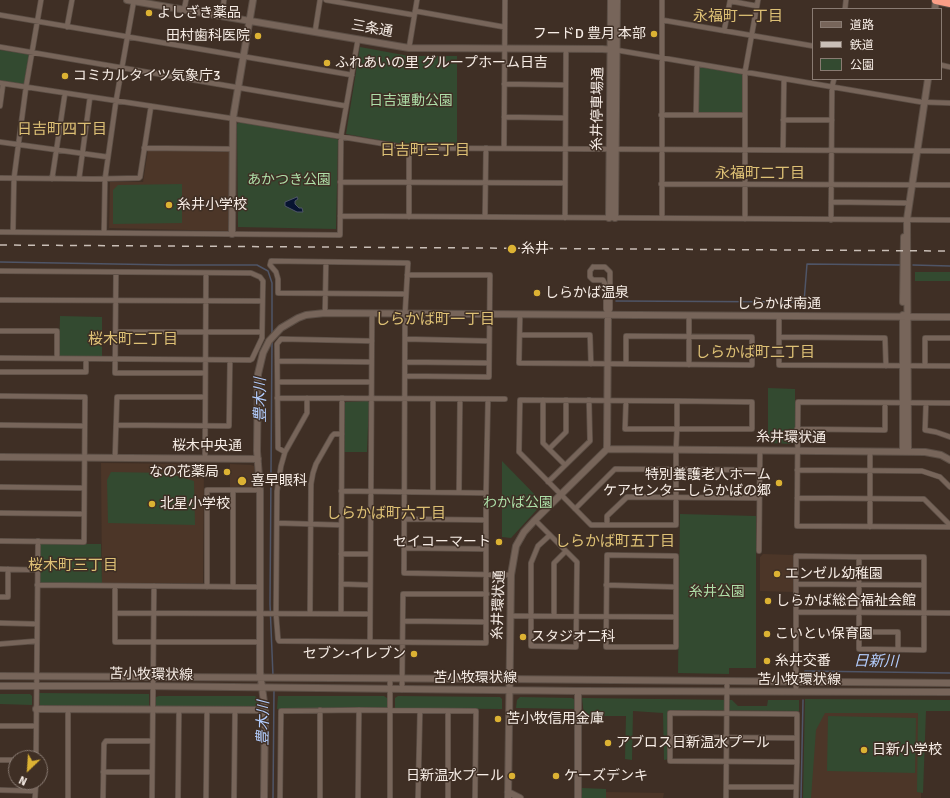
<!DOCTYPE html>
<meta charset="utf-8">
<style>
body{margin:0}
#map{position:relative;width:950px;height:798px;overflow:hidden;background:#3f2f25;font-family:Signika,"Noto Sans JP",sans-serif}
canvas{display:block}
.legend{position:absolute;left:812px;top:8px;width:130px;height:72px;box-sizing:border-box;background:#3f2f25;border:1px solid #897b72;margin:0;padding:5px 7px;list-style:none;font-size:12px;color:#f7ede6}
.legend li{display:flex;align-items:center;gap:8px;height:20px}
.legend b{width:20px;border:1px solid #897b72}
.north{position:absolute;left:8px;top:750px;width:40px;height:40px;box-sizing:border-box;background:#3f2f25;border:1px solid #897b72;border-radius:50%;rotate:205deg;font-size:11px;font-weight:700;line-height:16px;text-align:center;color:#f7ede6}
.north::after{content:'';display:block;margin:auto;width:14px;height:18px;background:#dcb233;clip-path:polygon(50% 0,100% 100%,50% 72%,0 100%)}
</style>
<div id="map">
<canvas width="950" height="798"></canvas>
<ul class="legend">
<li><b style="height:5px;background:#77655a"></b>道路</li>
<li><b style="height:5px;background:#cabfb7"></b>鉄道</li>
<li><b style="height:11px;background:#334a30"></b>公園</li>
</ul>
<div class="north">N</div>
</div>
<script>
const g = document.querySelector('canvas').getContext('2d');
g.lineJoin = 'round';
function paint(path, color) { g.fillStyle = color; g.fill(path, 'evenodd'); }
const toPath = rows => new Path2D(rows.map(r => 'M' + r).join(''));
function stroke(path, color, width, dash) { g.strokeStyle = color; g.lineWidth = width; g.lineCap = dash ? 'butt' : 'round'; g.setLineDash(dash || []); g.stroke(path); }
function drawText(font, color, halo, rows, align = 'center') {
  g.font = font + ' Signika,"Noto Sans JP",sans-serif'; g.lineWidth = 3; g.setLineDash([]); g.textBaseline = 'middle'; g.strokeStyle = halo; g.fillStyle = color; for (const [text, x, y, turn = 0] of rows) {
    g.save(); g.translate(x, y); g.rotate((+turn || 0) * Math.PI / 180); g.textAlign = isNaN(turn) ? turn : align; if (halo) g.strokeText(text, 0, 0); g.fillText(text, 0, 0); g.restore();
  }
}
paint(toPath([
 [148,150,229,151,228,231,109,228,110,182,143,182],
 [101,463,204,464,203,583,102,583],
 [230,464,251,465,254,466,255,488,230,488],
 [763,554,794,555,793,592,760,591,760,557],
 [808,700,922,701,921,798,806,798],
 [606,792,664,793,663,798,606,798]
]), '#4c3628');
paint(toPath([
 [360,47,409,56,457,56,457,144,408,145,346,134],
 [0,50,28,54,29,56,24,84,0,81],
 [701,67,741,74,743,76,744,113,742,114,700,114,699,112,699,69],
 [239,122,337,139,338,140,336,229,238,227,237,124],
 [182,184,182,223,113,224,113,190,118,185],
 [915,272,950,272,950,281,915,281],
 [60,316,102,317,102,356,60,356,59,355],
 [768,388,795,389,795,444,768,443],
 [367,401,369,402,367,452,344,452,345,403,346,402],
 [502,461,543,503,511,538,502,537],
 [111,472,167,473,194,481,195,525,108,523,107,480],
 [680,514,756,516,756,668,729,668,729,674,678,673],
 [40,544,101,544,102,583,40,583],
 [39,693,149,694,149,706,40,706],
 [0,694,30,694,32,696,32,705,0,704],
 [159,696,255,696,259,699,259,708,156,707,156,697],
 [278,696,384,696,387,698,387,708,277,709],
 [398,696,500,697,502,699,502,709,395,708,395,698],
 [520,697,572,698,575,700,576,709,516,708,517,700],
 [582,698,732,700,738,706,767,706,768,700,799,700,799,711,668,710,669,759,664,760,663,713,633,711,632,760,625,759,626,716,584,716],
 [805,699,950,700,950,711,926,711,923,793,917,792,918,713,825,713,816,730,811,798,803,798],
 [828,716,916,718,915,773,827,771],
 [582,788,606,789,606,798,582,798]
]), '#334a30');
const water = toPath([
 [297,197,298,199,295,201,295,204,299,208,302,208,303,212,297,212,285,206,285,202,297,197]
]);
paint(water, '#071431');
stroke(water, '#4f5567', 1);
stroke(toPath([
 [0,262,172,265,257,265,268,271,272,283,272,334],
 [913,265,950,266],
 [616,301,804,302,807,264,901,265],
 [272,340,270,604,273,676],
 [804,675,805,671,950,673],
 [273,798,274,690],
 [801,798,803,700]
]), '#4f5567', 1.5);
const street = toPath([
 [326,0,414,15],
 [845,9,846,0],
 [184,10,186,0],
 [415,11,504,27],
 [0,15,352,75],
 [222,16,224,0],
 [662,20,813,46],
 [67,27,72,0],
 [724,31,730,1,757,6],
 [315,32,320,0],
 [0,47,346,106],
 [409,48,417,0],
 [616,50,921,102,950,103],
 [941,65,950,67],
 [0,83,229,118,409,148,950,151],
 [504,84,565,85],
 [0,106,3,84],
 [661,115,745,115],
 [696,115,697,64],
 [504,117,565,118],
 [783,120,832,120],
 [0,142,108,157],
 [144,148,232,149],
 [504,148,505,0],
 [783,150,784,79],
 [0,178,93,179,139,178,140,177,151,106],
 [52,179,65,93],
 [79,179,90,97],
 [340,182,564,183],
 [661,184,950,185],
 [831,202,906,203],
 [340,216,950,220],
 [409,217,409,148],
 [485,217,486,148],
 [565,218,566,49],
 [662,218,662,0],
 [745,219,745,72,758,0],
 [831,220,832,87,834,79],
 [0,232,340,235,341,136,358,39],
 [13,232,14,178,26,87,41,0],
 [104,233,105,179,116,101,134,0],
 [593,267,605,267,610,272,610,309,608,315,606,309,606,286,603,280,593,280,590,277,590,271,593,267],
 [0,271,251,273,260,277,263,281,262,338,252,359,250,360,0,358],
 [116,272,115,373,205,373],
 [406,294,278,293,278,279,276,272,270,265,271,261,408,263,405,314,404,573,511,575],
 [0,300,262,301],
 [325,313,326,262],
 [520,315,519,363,752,365,752,337,626,336,626,364],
 [779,316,779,365,950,366],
 [0,331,57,331,57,358],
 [115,332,262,332],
 [520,335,590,335,591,364],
 [779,337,885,338,886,366],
 [405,339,489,341],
 [278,361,371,362],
 [405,362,489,363],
 [689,365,689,316],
 [925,366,925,338,950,338],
 [0,372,86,372,86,359],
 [405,376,489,377,490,275,407,275],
 [278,382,371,382],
 [0,396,85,397,84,542,0,541],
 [277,398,505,399],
 [307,398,307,413,285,452,281,466,277,491,276,614,278,639,279,641,486,643,486,493,488,399],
 [543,400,543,443,565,465],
 [626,401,625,429,752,429,752,402,677,401,520,400,519,452,591,525,676,525,676,449,677,429,677,401],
 [926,403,925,430,936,432,950,437],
 [950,403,798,402,797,523,797,526,950,527],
 [0,425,84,426],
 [116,425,229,426,230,360],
 [797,429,885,430,885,403],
 [549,449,566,432,566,400],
 [285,452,278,448,277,344,281,339,372,341],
 [115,457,117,397,205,397],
 [205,458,206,273],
 [797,470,922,471,940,477,950,487],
 [548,482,590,441,589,400],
 [0,487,84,488],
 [341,491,486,493],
 [433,492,433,399],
 [459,492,460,399],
 [797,498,924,499,950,525],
 [575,509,615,469,760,470],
 [0,513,84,514],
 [404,519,486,520],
 [535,520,577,562,576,647,531,646,531,563,538,546,550,535],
 [277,523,341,525],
 [607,525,607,516,627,497,759,498],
 [870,527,870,451],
 [404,548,486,549],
 [759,551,760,450],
 [341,554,370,554],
 [607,555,676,556,676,647,606,647,607,555],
 [0,569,37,570],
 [341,584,370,585],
 [796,584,924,585],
 [37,585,260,587],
 [606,585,676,587],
 [115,586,115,642,260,642],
 [207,587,207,490,260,490],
 [233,587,233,490],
 [0,597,8,597,8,569],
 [796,612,950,613],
 [115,613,370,614],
 [310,614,311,484,313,473,316,464,332,436,334,434,342,434],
 [341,614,342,398],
 [510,616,676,617],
 [554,616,554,563,566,551],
 [403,621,486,622],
 [0,623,37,624],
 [859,632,898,632,898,650],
 [370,642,372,313],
 [0,644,37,641],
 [402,690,403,594,487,594],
 [796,692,796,556,859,557,924,557,924,650,859,649,859,557],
 [0,726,36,726],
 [670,737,797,738],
 [36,758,38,541],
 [0,760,16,760],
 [103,772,152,772],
 [726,787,796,787],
 [0,790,35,791],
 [35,798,36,782],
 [68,798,68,709],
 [103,798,104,744,106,741,152,741],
 [152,798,154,586],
 [178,798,179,709],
 [206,798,207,710],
 [234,798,235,710],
 [280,798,281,711,359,710,476,711,475,798],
 [320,798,320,710],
 [358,798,359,710],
 [390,798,390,678],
 [418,798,420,711],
 [448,798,448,711],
 [726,798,727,682],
 [796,798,797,762,797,714,670,713,670,761,797,762]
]);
const secondary = toPath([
 [127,0,409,48,602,49,616,50],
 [935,9,936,0],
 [609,218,611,0],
 [615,218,617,0],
 [232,234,233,118,253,0],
 [903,302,904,237],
 [607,449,608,315],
 [903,451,903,315],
 [908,451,907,219,928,79],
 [0,457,258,459],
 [0,676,500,679,950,683],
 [0,686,145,686,578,691,950,692],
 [36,709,265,710],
 [508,792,520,798],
 [264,798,265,710,260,672,260,490,257,451,258,374,263,353,269,341,281,328,298,318,306,315,325,313,950,317],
 [508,798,511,575,516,546,524,532,535,520,607,449,925,452,941,455,950,460],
 [578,798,578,691]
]);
const highway = toPath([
 [936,0,950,3]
]);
stroke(street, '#5c4f46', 6);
stroke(secondary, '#5c4f46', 8);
stroke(highway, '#5c4f46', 10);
stroke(street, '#77655a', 4.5);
stroke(secondary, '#77655a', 6);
stroke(highway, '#fa9f87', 8);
stroke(toPath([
 [0,245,950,251]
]), '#cabfb7', 1.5, [7, 7]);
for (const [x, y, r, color] of [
 [149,13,4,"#dcb233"],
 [654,34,4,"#dcb233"],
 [258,36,4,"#dcb233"],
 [327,63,4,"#dcb233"],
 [65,76,4,"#dcb233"],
 [169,205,4,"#dcb233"],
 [512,249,5,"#dcb233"],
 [537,293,4,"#dcb233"],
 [227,472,4,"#dcb233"],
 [242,481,5,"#dcb233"],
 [779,483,4,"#dcb233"],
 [152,504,4,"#dcb233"],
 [499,542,4,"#dcb233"],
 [777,574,4,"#dcb233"],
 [768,601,4,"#dcb233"],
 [767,634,4,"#dcb233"],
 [523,637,4,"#dcb233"],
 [414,654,4,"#dcb233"],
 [767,661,4,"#dcb233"],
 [498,719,4,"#dcb233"],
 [608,743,4,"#dcb233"],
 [864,750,4,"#dcb233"],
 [512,776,4,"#dcb233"],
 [556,776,4,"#dcb233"]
]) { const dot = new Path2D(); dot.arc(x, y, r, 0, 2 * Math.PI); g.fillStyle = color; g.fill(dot); stroke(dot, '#3f2f25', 1.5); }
drawText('14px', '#f7ede6', '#3f2f25', [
 ["よしざき薬品",157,13],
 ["フードD 豊月 本部",646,34,"right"],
 ["田村歯科医院",250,36,"right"],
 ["ふれあいの里 グループホーム日吉",335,63],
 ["コミカルタイツ気象庁3",73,76],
 ["糸井小学校",177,205],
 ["糸井",521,249],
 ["しらかば温泉",545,293],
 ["なの花薬局",219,472,"right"],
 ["特別養護老人ホーム",771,475,"right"],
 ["ケアセンターしらかばの郷",771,491,"right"],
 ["喜早眼科",251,481],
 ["北星小学校",160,504],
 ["セイコーマート",491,542,"right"],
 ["エンゼル幼稚園",785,574],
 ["しらかば総合福祉会館",776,601],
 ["こいとい保育園",775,634],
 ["スタジオ二科",531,637],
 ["セブン-イレブン",406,654,"right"],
 ["糸井交番",775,661],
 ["苫小牧信用金庫",506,719],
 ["アブロス日新温水プール",616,743],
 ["日新小学校",872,750],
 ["日新温水プール",504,776,"right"],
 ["ケーズデンキ",564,776]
], 'left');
drawText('14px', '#f7ede6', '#3f2f25', [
 ["三条通",372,29,10],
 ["糸井停車場通",598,109,-89],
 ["しらかば南通",779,304],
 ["糸井環状通",791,438,1],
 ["桜木中央通",207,446],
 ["糸井環状通",499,605,-88],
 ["苫小牧環状線",151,675,1],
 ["苫小牧環状線",475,678],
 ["苫小牧環状線",799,680]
]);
drawText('14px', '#addea7', '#3f2f25', [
 ["日吉運動公園",411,101],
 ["あかつき公園",289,180],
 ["わかば公園",518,503],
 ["糸井公園",717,592]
]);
drawText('15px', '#ddc075', '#3f2f25', [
 ["永福町一丁目",738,17],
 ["日吉町四丁目",62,130],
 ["日吉町三丁目",425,151],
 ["永福町二丁目",760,174],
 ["しらかば町一丁目",435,320],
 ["桜木町二丁目",133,340],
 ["しらかば町二丁目",755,353],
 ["しらかば町六丁目",386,514],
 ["しらかば町五丁目",615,542],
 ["桜木町三丁目",73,566]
]);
drawText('italic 15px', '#b2ccfc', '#3f2f25', [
 ["豊木川",261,400,-90],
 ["日新川",876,662,1],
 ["豊木川",264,723,-89]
]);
</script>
